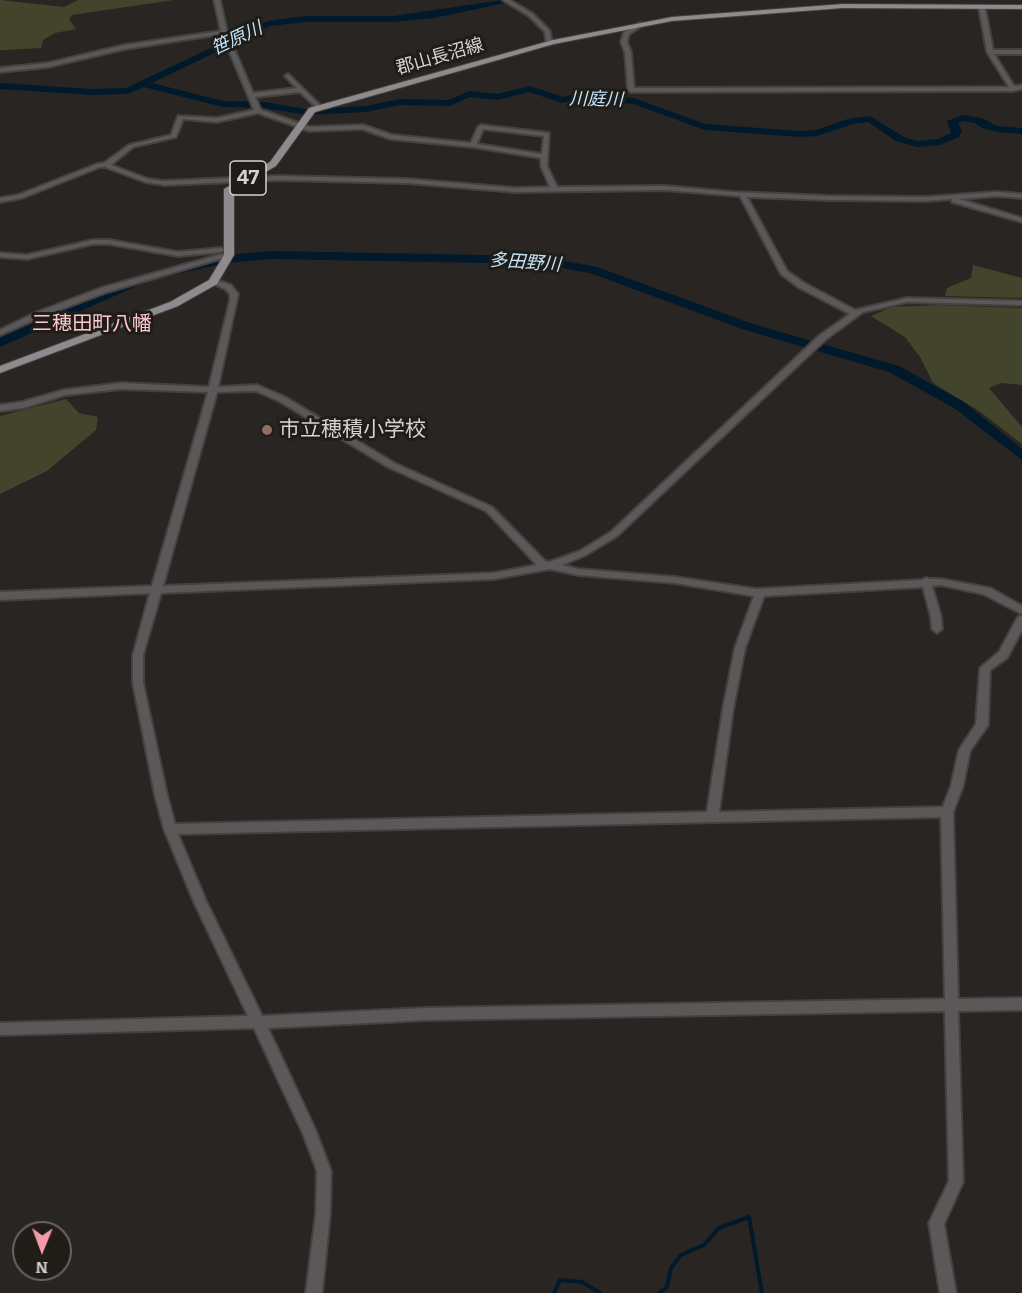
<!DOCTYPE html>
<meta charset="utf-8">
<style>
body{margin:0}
#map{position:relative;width:1022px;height:1293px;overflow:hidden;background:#292522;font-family:Bitter,serif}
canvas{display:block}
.north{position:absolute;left:12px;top:1221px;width:60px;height:60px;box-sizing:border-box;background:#201c18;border:2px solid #686562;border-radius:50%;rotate:181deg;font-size:16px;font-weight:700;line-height:24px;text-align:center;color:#d5d3d0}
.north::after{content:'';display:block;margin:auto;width:21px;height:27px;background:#f39aaa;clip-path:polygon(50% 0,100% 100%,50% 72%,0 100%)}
</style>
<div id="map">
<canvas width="1022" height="1293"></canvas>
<div class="north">N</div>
</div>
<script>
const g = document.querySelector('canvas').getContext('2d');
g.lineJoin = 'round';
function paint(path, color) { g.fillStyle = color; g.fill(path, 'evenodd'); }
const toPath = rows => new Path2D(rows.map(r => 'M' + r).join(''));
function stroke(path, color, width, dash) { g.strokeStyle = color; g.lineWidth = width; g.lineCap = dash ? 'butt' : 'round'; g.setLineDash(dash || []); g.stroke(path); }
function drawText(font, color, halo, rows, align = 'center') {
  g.font = font + ' Bitter,"Noto Sans JP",serif'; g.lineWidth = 6; g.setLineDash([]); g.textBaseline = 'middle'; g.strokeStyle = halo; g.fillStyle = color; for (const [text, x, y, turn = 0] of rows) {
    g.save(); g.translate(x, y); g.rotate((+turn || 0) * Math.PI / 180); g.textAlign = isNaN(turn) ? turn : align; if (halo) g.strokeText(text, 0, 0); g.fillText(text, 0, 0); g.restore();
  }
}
paint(toPath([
 [0,0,64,7,78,0,174,0,72,15,69,19,76,29,55,33,43,40,41,48,5,50,0,50],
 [973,265,1022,278,1022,298,945,296,947,288,971,278],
 [939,305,1022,308,1022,385,1001,383,989,388,1022,427,1022,444,979,411,933,383,920,357,905,337,871,316,892,307],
 [66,399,79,413,98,417,96,430,47,471,0,494,0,416]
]), '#42452b');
stroke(toPath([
 [554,1293,560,1280,582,1282,600,1293],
 [659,1293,667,1287,671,1268,681,1255,704,1245,719,1228,749,1217,762,1293]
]), '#001a2b', 4);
paint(toPath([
 [502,0,520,0,434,18,394,22,305,22,270,26,152,83,223,101,264,102,306,109,366,106,400,99,448,100,469,91,497,94,530,86,563,97,575,94,634,98,705,124,800,131,816,130,848,119,870,116,904,137,917,141,938,139,951,133,947,121,963,115,982,118,997,126,1022,128,1022,134,997,132,982,128,975,123,963,121,958,123,962,131,959,137,940,145,917,147,896,141,868,122,853,124,817,136,800,137,704,130,634,104,575,100,562,103,529,92,497,100,470,97,450,106,400,105,366,112,306,115,264,108,223,107,144,87,128,94,93,95,0,89,0,83,93,89,126,88,268,21,305,16,394,16,502,0],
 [271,251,539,256,597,267,753,324,899,366,964,402,1022,449,1022,460,954,408,889,372,745,330,590,273,539,264,271,259,227,263,172,275,166,271,227,255,271,251],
 [142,275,146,276,146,282,0,347,0,338,142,275]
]), '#001a2b');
const minor = toPath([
 [214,0,220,0,227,32,253,93,297,88,285,76,288,74,323,108,318,109,300,92,255,97,261,110,310,127,363,125,392,135,471,143,478,127,481,125,549,133,547,166,557,187,665,186,733,192,830,196,925,197,997,192,1022,194,1022,198,997,196,959,199,1022,218,1022,222,952,202,952,199,925,201,830,200,747,197,787,271,804,283,855,310,907,298,1022,301,1022,305,907,302,863,312,825,340,617,536,586,555,562,565,578,569,675,577,756,589,922,580,926,578,930,579,941,579,990,588,1022,606,1022,614,983,594,941,585,932,586,941,617,942,629,937,633,932,629,931,617,923,587,764,596,745,648,733,709,719,812,943,807,951,786,959,750,976,724,980,668,999,652,1018,617,1022,616,1022,630,1007,658,990,670,988,725,970,751,963,786,953,812,958,999,1022,998,1022,1010,958,1011,963,1182,944,1224,956,1293,940,1293,929,1223,949,1181,945,1011,426,1020,268,1028,315,1129,331,1171,330,1213,322,1293,306,1293,316,1213,317,1171,304,1136,254,1028,0,1035,0,1023,248,1016,194,902,164,829,155,795,133,683,133,655,150,593,0,600,0,592,152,586,208,392,121,389,65,395,23,408,0,411,0,405,22,402,64,390,121,383,209,387,230,300,230,294,225,289,209,282,210,280,216,280,231,285,238,294,218,387,257,385,285,397,394,463,492,507,545,561,549,562,580,551,611,532,819,336,850,314,798,287,781,274,740,196,665,190,515,192,407,183,278,180,164,185,145,182,105,167,100,167,22,198,0,202,0,198,18,195,97,164,104,163,129,145,171,135,178,116,217,118,254,110,222,34,125,49,48,67,0,72,0,68,48,63,125,45,221,31,214,0],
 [258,113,309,131,362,129,391,139,473,147,541,158,541,166,550,187,515,188,407,179,278,176,164,181,148,179,111,165,133,147,176,137,183,119,217,122,258,113],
 [483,129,544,136,542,154,477,144,483,129],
 [256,391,279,401,388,467,486,511,537,565,494,573,163,586,217,392,256,391],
 [550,569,578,575,675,583,754,596,735,648,723,709,707,812,175,824,167,795,143,683,143,655,161,593,494,579,550,569],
 [941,817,945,999,426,1008,262,1016,206,901,178,834,941,817],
 [503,0,510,0,533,14,550,31,551,39,555,41,555,43,546,41,545,32,529,16,503,0],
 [982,6,985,8,993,50,1022,50,1022,54,994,54,1014,86,1022,85,1022,89,1013,91,631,92,628,90,625,52,621,42,624,32,640,23,643,25,629,34,627,42,631,52,634,88,1009,87,987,52,979,8,982,6],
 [93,240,109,240,178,252,221,248,225,250,221,252,178,256,109,244,93,244,27,259,0,257,0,253,27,255,93,240],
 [226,253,233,255,107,292,41,317,0,335,0,330,35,313,101,288,226,253]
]);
const major = toPath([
 [843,4,1022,5,1022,9,843,8,672,21,554,44,315,112,276,166,234,190,234,255,217,284,178,306,0,373,0,366,170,302,209,280,224,255,224,189,270,162,309,108,553,40,672,17,843,4]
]);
stroke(minor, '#45413e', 4);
stroke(major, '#45413e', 2);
paint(minor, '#5b585a');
paint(major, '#8f8a8d');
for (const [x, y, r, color] of [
 [267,430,6,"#8d6e63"]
]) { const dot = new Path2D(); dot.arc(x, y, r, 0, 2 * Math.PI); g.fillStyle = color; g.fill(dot); stroke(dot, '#201c18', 2); }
drawText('italic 18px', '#c1e4fb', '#201c18', [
 ["笹原川",237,39,-25],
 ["川庭川",596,100,1],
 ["多田野川",525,263,4]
]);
drawText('18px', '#d5d3d0', '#201c18', [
 ["郡山長沼線",440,57,-16]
]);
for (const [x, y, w] of [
 [248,178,36]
]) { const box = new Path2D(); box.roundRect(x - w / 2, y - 17, w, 34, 4.5); g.fillStyle = '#201c18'; g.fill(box); stroke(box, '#d5d3d0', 1.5); }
drawText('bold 20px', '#d5d3d0', null, [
 ["47",248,178]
]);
drawText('20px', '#fcc8d0', '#201c18', [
 ["三穂田町八幡",92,324]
]);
drawText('21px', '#d5d3d0', '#201c18', [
 ["市立穂積小学校",279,430]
], 'left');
</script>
